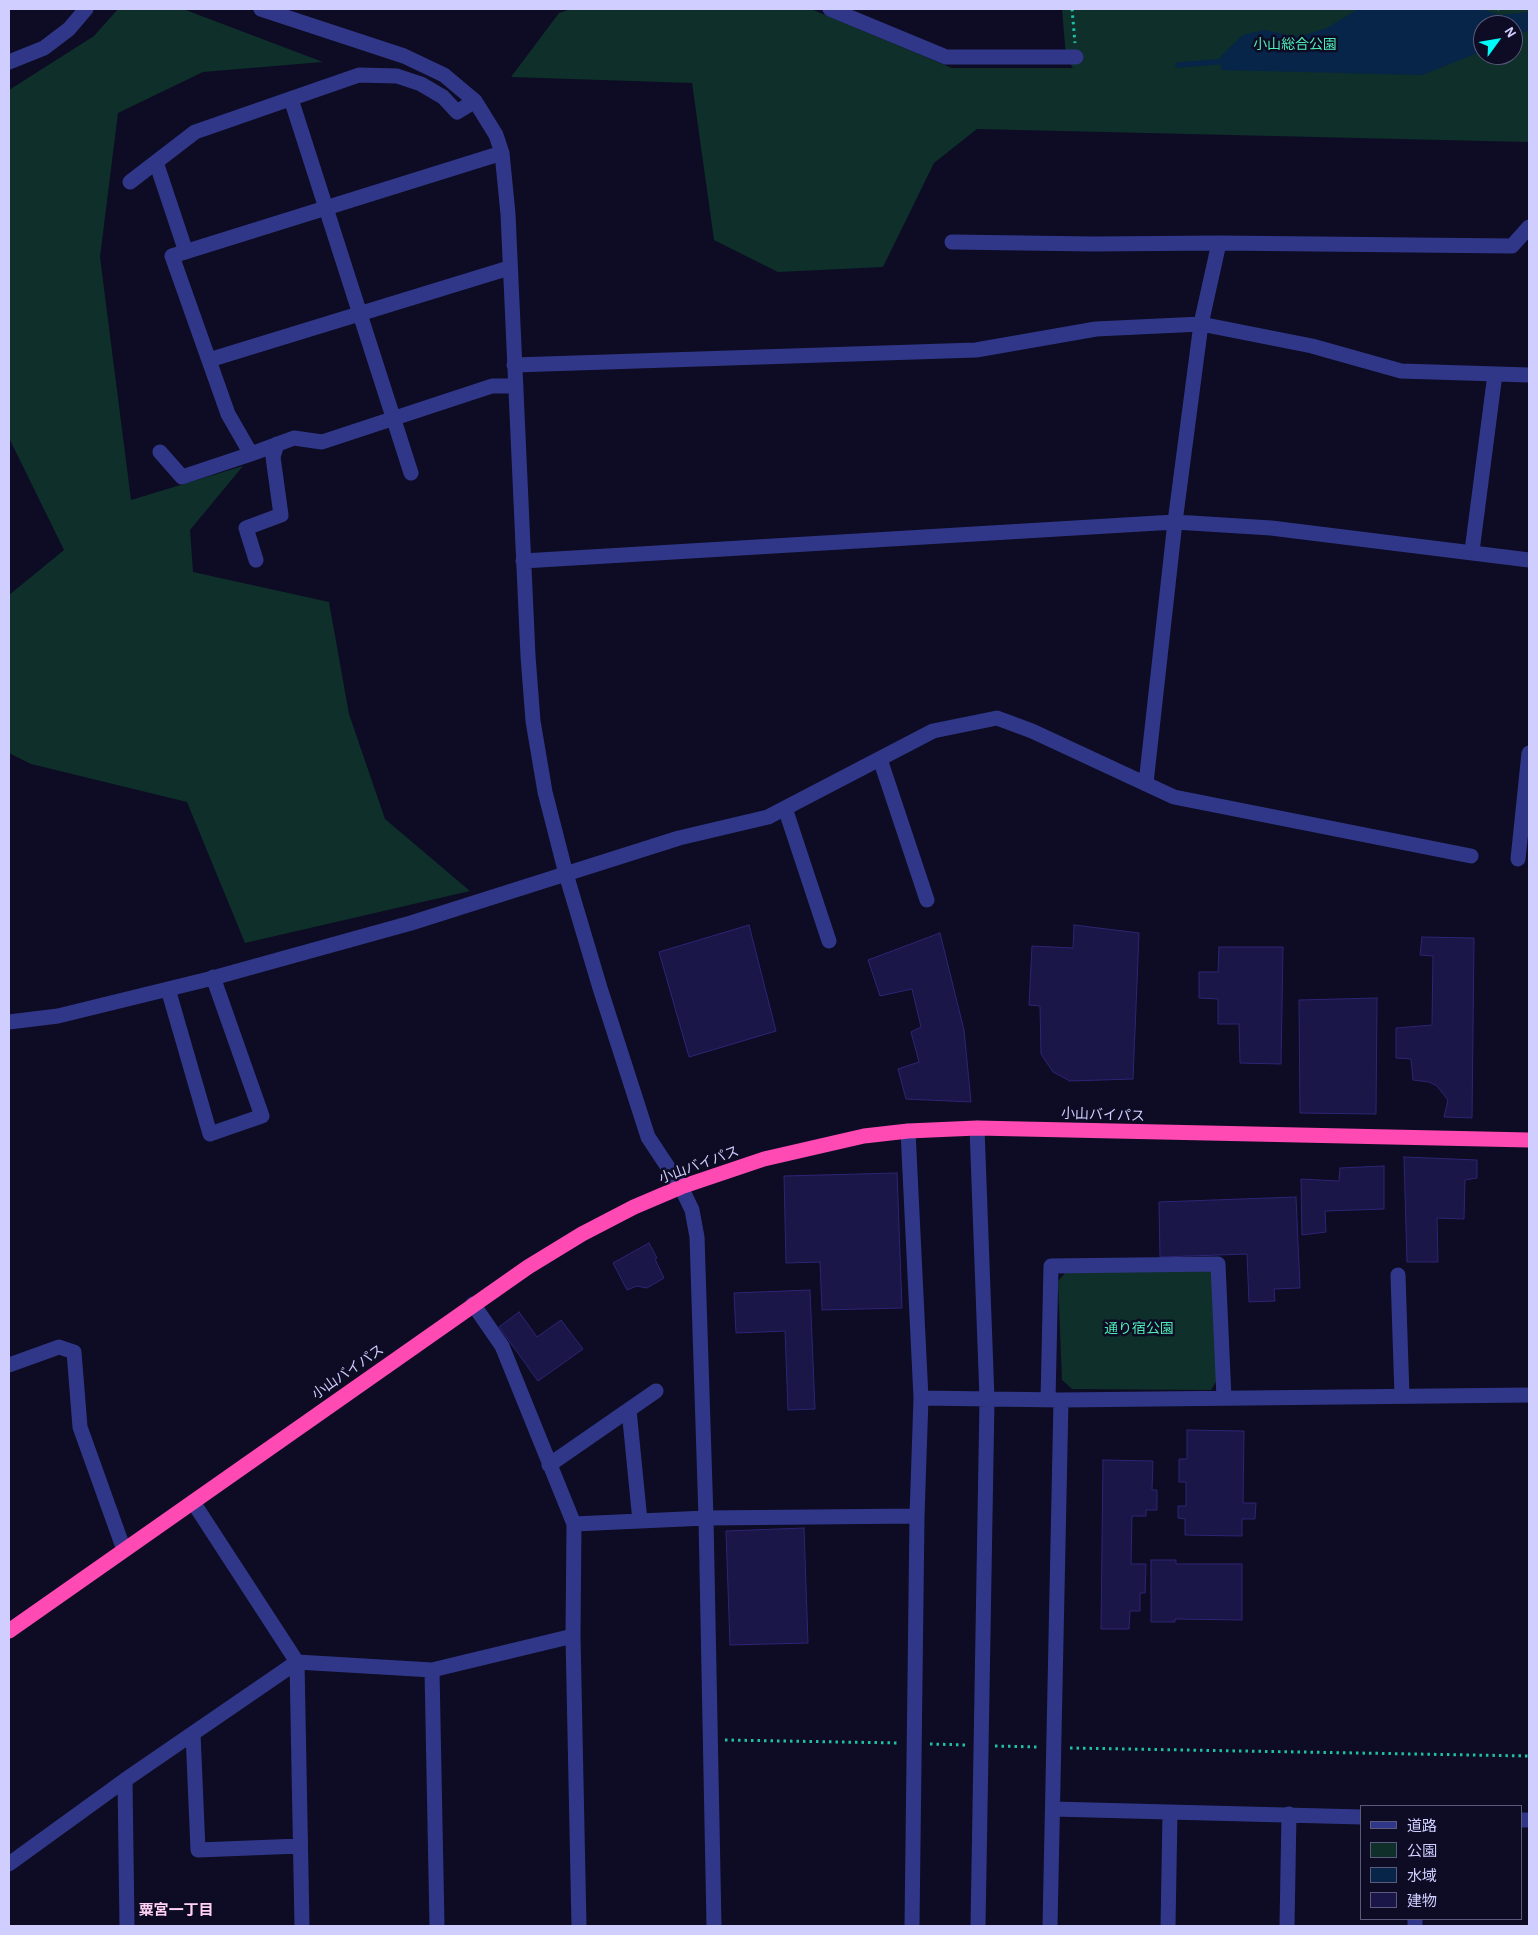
<!DOCTYPE html>
<meta charset="utf-8">
<style>
body{margin:0}
#map{position:relative;width:1538px;height:1935px;overflow:hidden;background:#0d0c24;font-family:"Alegreya Sans","Noto Sans JP",sans-serif}
canvas{display:block}
.frame{position:absolute;inset:0;border:10px solid #cfceff;pointer-events:none}
.legend{position:absolute;left:1360px;top:1805px;width:162px;height:115px;box-sizing:border-box;background:#0d0c24;border:1px solid #5b5a7c;margin:0;padding:6px 9px;list-style:none;font-size:15px;color:#cfceff}
.legend li{display:flex;align-items:center;gap:10px;height:25px}
.legend b{width:25px;border:1px solid #5b5a7c}
.north{position:absolute;left:1473px;top:15px;width:50px;height:50px;box-sizing:border-box;background:#0d0c24;border:1px solid #5b5a7c;border-radius:50%;rotate:58deg;font-size:14px;font-weight:700;line-height:20px;text-align:center;color:#cfceff}
.north::after{content:'';display:block;margin:auto;width:18px;height:22px;background:#00f9f9;clip-path:polygon(50% 0,100% 100%,50% 72%,0 100%)}
</style>
<div id="map">
<canvas width="1538" height="1935"></canvas>
<div class="frame"></div>
<ul class="legend">
<li><b style="height:6px;background:#313788"></b>道路</li>
<li><b style="height:14px;background:#0e2f2a"></b>公園</li>
<li><b style="height:14px;background:#062548"></b>水域</li>
<li><b style="height:14px;background:#1a1647"></b>建物</li>
</ul>
<div class="north">N</div>
</div>
<script>
const g = document.querySelector('canvas').getContext('2d');
g.lineJoin = 'round';
function paint(path, color) { g.fillStyle = color; g.fill(path, 'evenodd'); }
const toPath = rows => new Path2D(rows.map(r => 'M' + r).join(''));
function stroke(path, color, width, dash) { g.strokeStyle = color; g.lineWidth = width; g.lineCap = dash ? 'butt' : 'round'; g.setLineDash(dash || []); g.stroke(path); }
function drawText(font, color, halo, rows, align = 'center') {
  g.font = font + ' "Alegreya Sans","Noto Sans JP",sans-serif'; g.lineWidth = 5; g.setLineDash([]); g.textBaseline = 'middle'; g.strokeStyle = halo; g.fillStyle = color; for (const [text, x, y, turn = 0] of rows) {
    g.save(); g.translate(x, y); g.rotate((+turn || 0) * Math.PI / 180); g.textAlign = isNaN(turn) ? turn : align; if (halo) g.strokeText(text, 0, 0); g.fillText(text, 0, 0); g.restore();
  }
}
paint(toPath([
 [118,9,183,9,323,62,203,72,118,113,100,257,131,500,243,466,190,530,193,572,329,602,349,714,385,819,470,891,245,943,187,802,31,764,9,753,9,595,64,550,9,438,9,90,94,36],
 [571,9,811,9,952,68,1073,68,1066,57,1062,9,1529,9,1529,140,1527,142,977,129,934,163,883,267,778,272,714,240,692,83,511,77,559,13],
 [1483,25,1513,25,1513,55,1483,55],
 [1207,1268,1216,1274,1219,1377,1211,1390,1072,1389,1062,1380,1058,1281,1065,1273]
]), '#0e2f2a');
paint(toPath([
 [1358,9,1480,9,1500,15,1529,12,1529,30,1513,37,1513,25,1483,25,1483,51,1422,75,1221,70,1221,56,1243,35,1264,30,1298,37,1327,28]
]), '#062548');
stroke(toPath([
 [1178,65,1228,61]
]), '#062548', 5.5);
const building = toPath([
 [749,925,776,1031,689,1057,659,952,749,925],
 [1074,925,1139,933,1133,1079,1070,1081,1053,1072,1041,1054,1040,1006,1029,1005,1032,946,1073,948,1074,925],
 [940,933,964,1030,971,1102,906,1099,898,1069,919,1062,911,1032,921,1027,912,989,880,996,868,960,940,933],
 [1422,937,1474,938,1472,1118,1444,1117,1448,1100,1437,1086,1429,1082,1413,1080,1411,1059,1396,1058,1396,1028,1432,1025,1433,956,1420,955,1422,937],
 [1219,947,1283,947,1281,1064,1240,1063,1239,1024,1218,1024,1218,999,1199,998,1199,972,1218,972,1219,947],
 [1377,998,1376,1114,1300,1113,1299,1000,1377,998],
 [1404,1157,1477,1160,1477,1178,1465,1180,1464,1219,1437,1218,1438,1262,1407,1262,1404,1157],
 [1384,1166,1384,1209,1325,1211,1326,1232,1302,1235,1301,1179,1339,1181,1340,1168,1384,1166],
 [897,1173,902,1308,822,1310,820,1262,786,1263,784,1176,897,1173],
 [1296,1197,1300,1288,1274,1289,1275,1301,1249,1302,1247,1254,1160,1257,1159,1202,1296,1197],
 [649,1243,657,1258,655,1259,664,1278,647,1288,637,1286,627,1290,613,1263,649,1243],
 [810,1290,815,1409,788,1410,785,1331,736,1333,734,1293,810,1290],
 [519,1312,537,1337,561,1320,583,1349,538,1381,499,1327,519,1312],
 [1187,1430,1244,1431,1243,1503,1256,1503,1255,1519,1242,1519,1242,1536,1185,1535,1185,1519,1178,1518,1178,1506,1186,1506,1186,1482,1179,1482,1179,1459,1187,1459,1187,1430],
 [1103,1460,1153,1461,1152,1490,1157,1490,1157,1510,1146,1510,1146,1516,1132,1516,1131,1564,1146,1564,1145,1593,1140,1593,1140,1611,1130,1611,1129,1629,1101,1629,1103,1460],
 [804,1528,808,1643,730,1645,726,1531,804,1528],
 [1151,1560,1176,1560,1176,1564,1242,1564,1242,1620,1175,1619,1175,1622,1151,1622,1151,1560]
]);
paint(building, '#1a1647');
stroke(building, '#2d2575', 1);
stroke(toPath([
 [1072,9,1075,43],
 [1498,9,1499,9],
 [725,1740,899,1743],
 [930,1744,966,1745],
 [995,1746,1039,1747],
 [1070,1748,1529,1756]
]), '#21c0a6', 3, [2.5, 4]);
stroke(toPath([
 [261,9,404,56,444,75,475,101,496,135,502,153,508,214,528,656,533,721,545,792,566,874,600,988,648,1137,681,1187,692,1210,697,1237,706,1518,714,1926],
 [830,9,946,57,1076,57],
 [9,62,44,48,69,29,86,9],
 [291,99,411,473],
 [502,153,172,256,228,414,251,454,294,438,322,442,492,386,516,386],
 [156,162,186,252],
 [130,182,195,132,359,75,397,76,421,84,443,97,457,112,475,101],
 [952,242,1093,244,1219,243],
 [209,360,509,268],
 [514,365,976,350,1096,329,1201,324,1312,346,1401,371,1529,375],
 [160,452,182,477,251,454],
 [1472,551,1495,374],
 [256,560,246,528,281,515,273,457,277,444],
 [523,561,1175,522,1271,528,1529,560],
 [880,759,927,900],
 [1146,783,1175,522,1201,324,1219,243,1512,246,1529,227],
 [785,808,829,941],
 [1518,859,1529,753],
 [168,989,210,1134,262,1116,213,977],
 [9,1022,58,1016,209,979,411,923,679,838,768,817,933,731,997,718,1032,731,1174,797,1471,856],
 [977,1128,987,1399,978,1926],
 [908,1131,921,1398,917,1516,912,1926],
 [1398,1275,1402,1396],
 [473,1304,502,1346,574,1524,573,1636,579,1926],
 [9,1365,59,1347,74,1352,80,1427,124,1550],
 [921,1398,1061,1400,1529,1395],
 [1048,1400,1051,1266,1218,1264,1224,1398],
 [629,1410,640,1521],
 [549,1465,656,1391],
 [193,1502,297,1662,302,1926],
 [574,1524,706,1518,917,1516],
 [432,1670,437,1926],
 [193,1733,198,1850,300,1846],
 [125,1780,127,1926],
 [1053,1809,1362,1817],
 [1522,1820,1529,1820],
 [9,1864,125,1780,297,1662,432,1670,573,1636],
 [1050,1926,1061,1400],
 [1168,1926,1170,1813],
 [1287,1926,1289,1814],
 [1415,1926,1415,1919]
]), '#313788', 15);
stroke(toPath([
 [9,1631,528,1267,582,1234,634,1207,681,1187,764,1159,864,1136,908,1131,977,1128,1529,1140]
]), '#ff49b3', 15);
drawText('14px', '#4eecb4', '#0d0c24', [
 ["小山総合公園",1295,45],
 ["通り宿公園",1139,1329]
]);
drawText('14px', '#cfceff', '#0d0c24', [
 ["小山バイパス",1103,1115,2],
 ["小山バイパス",699,1165,-20],
 ["小山バイパス",348,1372,-35]
]);
drawText('bold 15px', '#ffd0f3', '#0d0c24', [
 ["粟宮一丁目",176,1910]
]);
</script>
